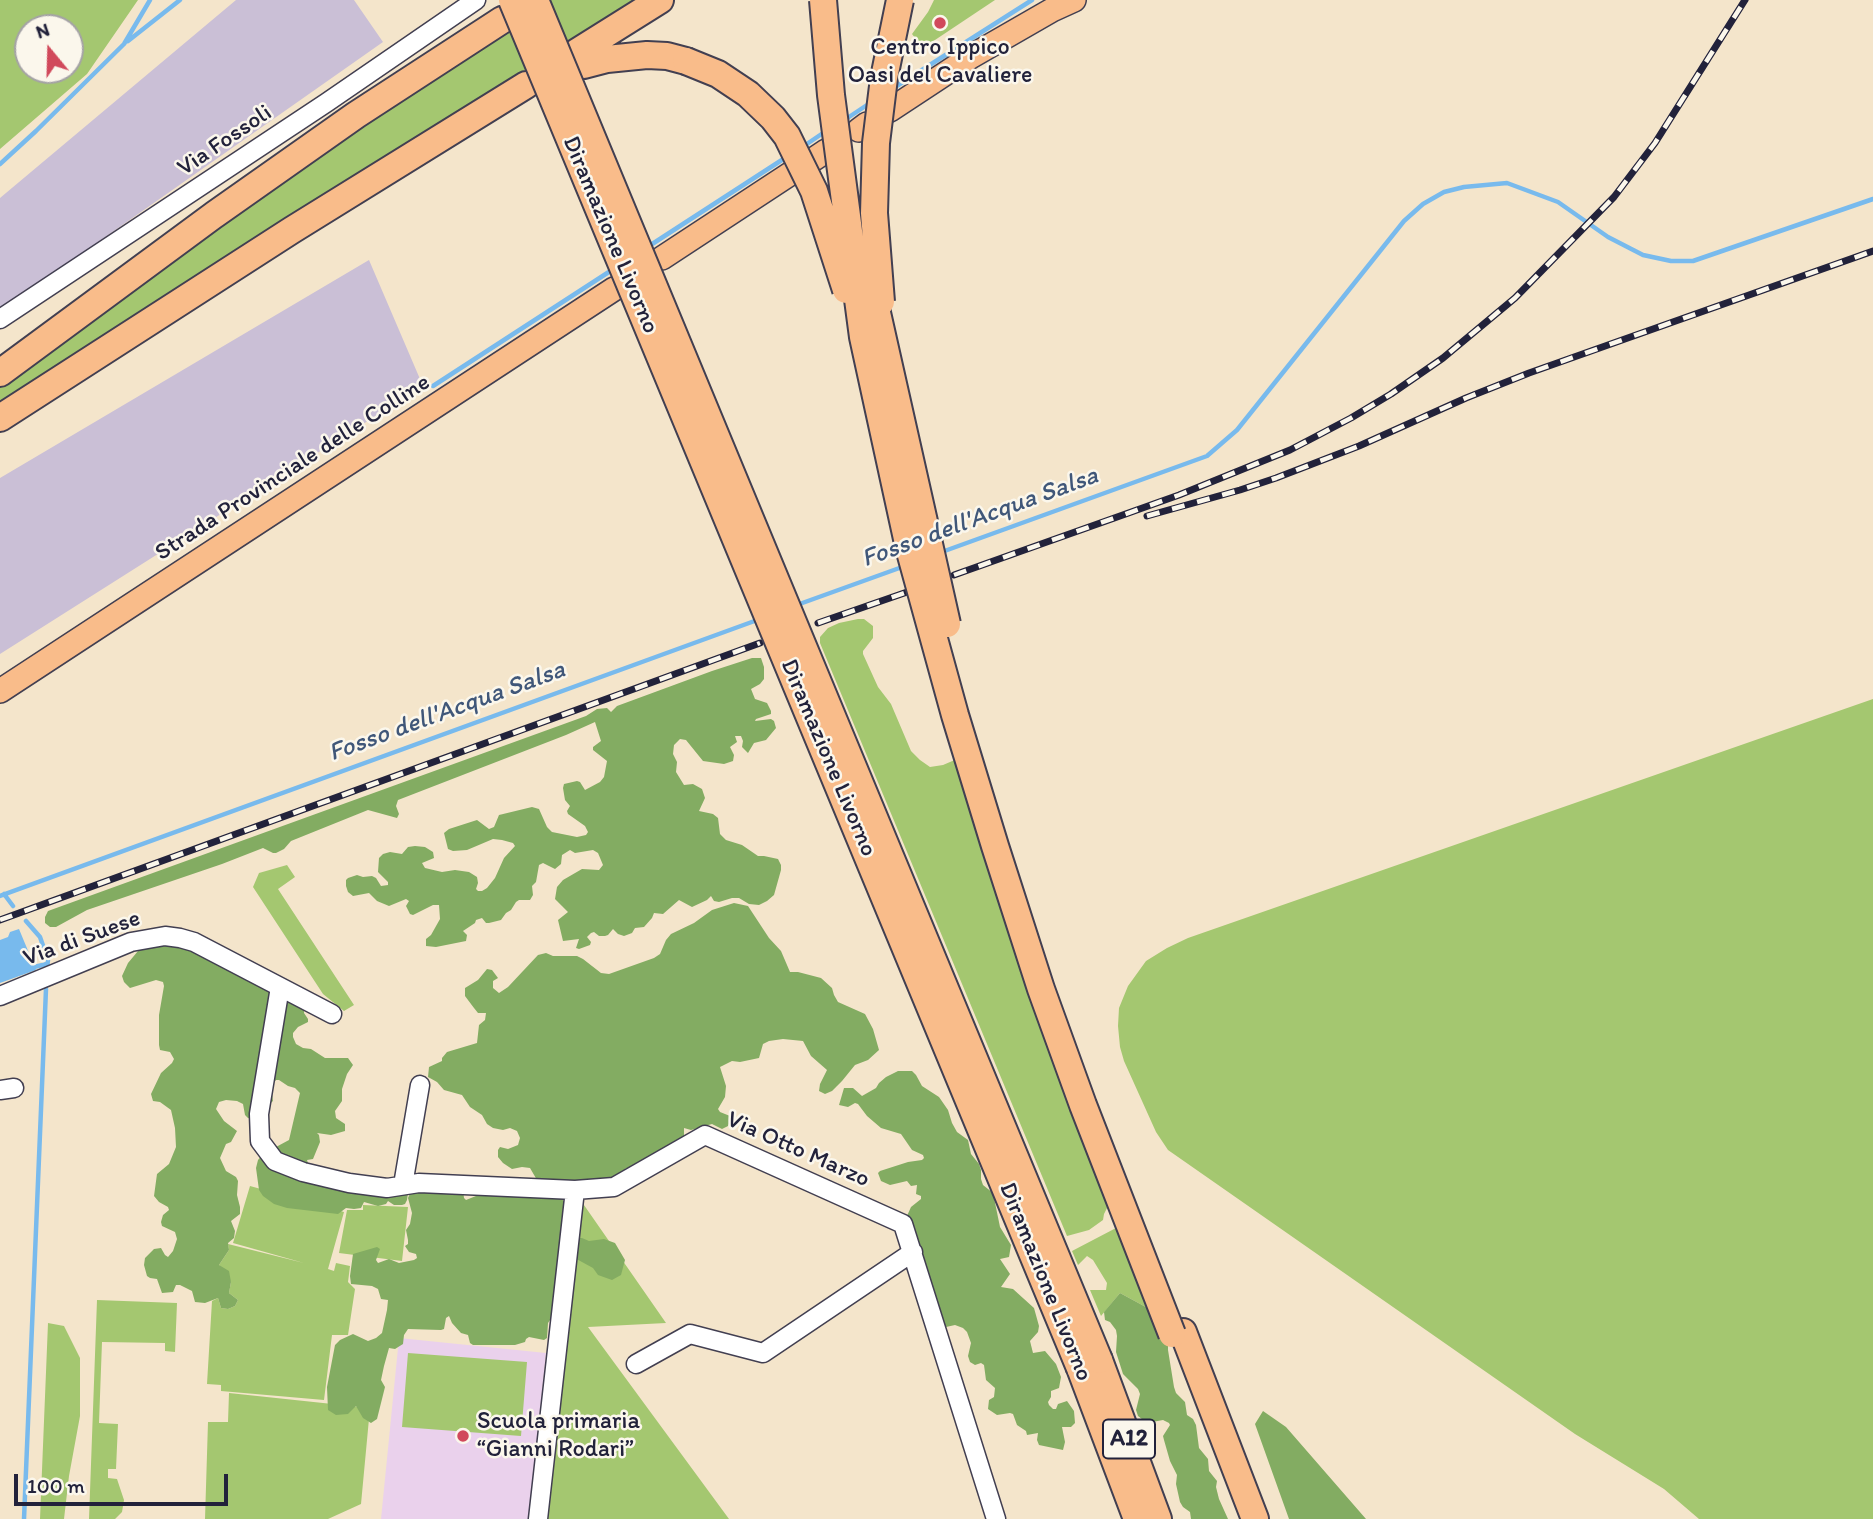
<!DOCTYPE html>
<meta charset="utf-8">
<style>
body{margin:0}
#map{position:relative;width:1873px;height:1519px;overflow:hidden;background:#f4e5cb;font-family:Itim,sans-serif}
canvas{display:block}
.north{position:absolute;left:14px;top:14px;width:70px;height:70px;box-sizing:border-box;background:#fbf7ec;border:2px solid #a4a2a5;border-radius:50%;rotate:341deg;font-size:19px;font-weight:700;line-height:28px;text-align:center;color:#22223b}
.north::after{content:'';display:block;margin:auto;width:24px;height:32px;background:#d1495b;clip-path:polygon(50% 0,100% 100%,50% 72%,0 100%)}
.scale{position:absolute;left:14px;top:1474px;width:214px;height:32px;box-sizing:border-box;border:4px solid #22223b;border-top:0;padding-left:9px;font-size:21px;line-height:24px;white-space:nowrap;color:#22223b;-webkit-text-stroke:5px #fbf7ec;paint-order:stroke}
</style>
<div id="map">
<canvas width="1873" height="1519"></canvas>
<div class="north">N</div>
<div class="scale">100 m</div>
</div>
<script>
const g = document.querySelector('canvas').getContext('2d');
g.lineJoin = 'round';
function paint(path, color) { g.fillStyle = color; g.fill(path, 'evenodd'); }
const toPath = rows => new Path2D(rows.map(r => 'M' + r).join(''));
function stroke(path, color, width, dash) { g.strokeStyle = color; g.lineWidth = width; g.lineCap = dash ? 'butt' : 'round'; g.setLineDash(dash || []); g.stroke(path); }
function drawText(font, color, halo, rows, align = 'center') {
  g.font = font + ' Itim,sans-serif'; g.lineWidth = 5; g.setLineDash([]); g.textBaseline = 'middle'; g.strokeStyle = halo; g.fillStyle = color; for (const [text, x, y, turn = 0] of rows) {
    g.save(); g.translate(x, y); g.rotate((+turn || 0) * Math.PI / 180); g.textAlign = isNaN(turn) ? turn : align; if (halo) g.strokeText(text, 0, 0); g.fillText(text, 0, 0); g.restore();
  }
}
paint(toPath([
 [399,1338,546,1353,529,1519,381,1519]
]), '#ead1ec');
paint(toPath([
 [236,0,354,0,383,42,0,311,0,198],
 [369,260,423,386,0,654,0,478]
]), '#cabfd6');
paint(toPath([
 [0,0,138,0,87,74,0,149],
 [28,28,70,28,70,70,28,70],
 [551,0,637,0,387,156,0,405,0,382,395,97],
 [934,0,995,0,923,48,912,34,928,12],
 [858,619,864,619,873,626,873,638,863,651,863,654,878,687,891,704,911,751,920,760,930,767,943,765,957,759,1109,1204,1104,1214,1103,1220,1089,1230,1067,1236,820,643,820,637,828,628,839,623],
 [1873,699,1873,1519,1699,1519,1664,1489,1575,1434,1168,1150,1156,1132,1124,1061,1120,1047,1118,1026,1119,1008,1128,986,1146,961,1167,948,1188,938],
 [287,865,295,877,278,889,354,1005,344,1011,323,994,253,887,259,873],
 [250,1186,344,1212,328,1269,334,1271,336,1263,350,1266,348,1282,355,1289,348,1335,332,1335,324,1400,221,1391,221,1385,207,1384,212,1301,218,1298,221,1308,228,1309,235,1306,238,1300,229,1293,231,1282,219,1265,229,1250,228,1244,304,1263,233,1243],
 [577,1195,666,1323,588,1327,729,1519,542,1519],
 [363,1205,408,1207,402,1261,339,1253,347,1210,363,1210],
 [1116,1228,1155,1312,1120,1293,1101,1316,1090,1290,1106,1290,1107,1283,1093,1260,1087,1256,1078,1265,1072,1251],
 [97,1300,177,1303,175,1352,165,1351,165,1343,102,1342,99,1423,118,1424,116,1469,108,1469,108,1478,117,1479,124,1500,122,1512,115,1519,89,1519],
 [48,1323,64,1326,80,1358,80,1416,69,1476,64,1519,40,1519],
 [408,1353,527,1362,521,1436,402,1427],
 [229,1393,370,1408,361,1504,328,1519,205,1519,208,1422,228,1422]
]), '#a4c770');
paint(toPath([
 [752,658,761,658,764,667,764,679,760,684,751,689,755,699,767,703,771,711,771,714,756,719,755,721,771,719,774,721,776,728,766,740,754,743,748,753,742,747,743,741,741,736,735,736,737,742,730,747,734,755,733,761,724,764,703,761,686,740,680,739,674,745,673,754,677,762,676,772,684,785,693,784,702,789,705,798,699,811,713,814,718,818,720,834,726,840,742,845,758,856,764,856,778,859,781,865,781,870,774,895,767,901,759,905,749,904,739,898,732,898,719,902,714,901,711,896,707,900,692,907,679,900,663,914,654,913,652,918,644,927,635,928,632,933,624,936,618,934,613,929,608,935,605,936,599,936,594,932,591,933,587,937,591,942,590,945,579,949,576,948,579,939,563,941,558,920,568,912,555,899,557,887,563,880,582,869,599,870,603,865,598,853,593,850,575,853,570,850,562,855,561,864,555,869,543,863,539,865,536,882,532,886,533,895,530,900,519,900,516,902,511,910,506,913,501,920,489,923,486,923,482,918,476,920,475,923,463,931,467,935,466,941,436,947,426,946,426,939,431,935,440,919,439,905,433,905,413,915,410,914,406,906,409,901,406,899,389,906,377,901,369,893,353,896,348,892,346,886,346,880,348,878,357,875,363,877,372,876,376,878,381,886,388,885,388,882,378,872,379,858,383,854,390,852,402,854,408,847,415,846,425,847,433,852,434,858,422,863,425,868,442,872,455,870,469,872,477,877,478,883,476,889,478,891,482,891,487,888,495,878,504,858,515,846,513,843,502,840,493,839,467,850,453,851,448,849,444,833,449,829,477,820,489,829,494,827,499,815,532,807,539,809,547,827,552,832,577,837,586,835,588,832,585,826,568,814,567,811,570,806,565,800,563,788,564,784,577,781,580,782,585,790,600,782,604,777,607,761,593,750,593,747,601,741,595,722,566,735,398,800,396,806,399,814,397,818,368,810,291,841,284,849,276,853,273,853,263,848,222,864,87,910,56,927,50,927,45,923,45,917,48,911,586,716,597,709,607,708,611,712,617,706,712,671],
 [734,903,748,906,769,938,781,951,790,972,798,972,821,978,832,988,834,995,838,1002,865,1014,873,1029,879,1050,868,1060,855,1065,842,1081,832,1091,825,1094,819,1091,820,1084,827,1070,811,1056,803,1041,783,1039,769,1041,763,1044,759,1058,740,1062,732,1061,720,1067,726,1086,725,1097,718,1109,720,1112,730,1116,731,1119,728,1126,722,1129,712,1124,691,1130,684,1128,684,1148,642,1168,626,1168,624,1171,624,1182,590,1183,576,1180,569,1183,537,1180,530,1168,522,1167,512,1169,503,1163,498,1157,498,1150,500,1147,508,1149,518,1145,520,1138,517,1131,510,1128,503,1130,493,1128,487,1124,482,1115,470,1107,462,1095,444,1090,437,1082,428,1077,429,1067,442,1061,442,1058,447,1052,477,1043,479,1025,485,1020,486,1013,478,1013,474,1008,465,996,465,988,478,980,487,969,492,970,498,978,493,981,493,988,499,993,508,987,538,955,546,953,553,956,577,956,583,959,601,973,609,974,654,958,660,954,666,940,671,934,694,923,712,910],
 [162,943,243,961,280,997,304,1005,304,1013,308,1019,308,1022,298,1027,293,1033,293,1037,296,1044,303,1048,311,1049,325,1058,348,1058,353,1065,347,1074,342,1089,342,1101,335,1111,336,1118,345,1124,345,1131,331,1135,317,1133,319,1135,320,1142,313,1159,307,1160,308,1163,324,1173,408,1193,407,1200,405,1204,402,1205,394,1205,388,1201,386,1204,378,1206,364,1202,361,1208,354,1209,346,1208,338,1214,287,1208,274,1204,263,1196,259,1190,256,1168,258,1160,263,1154,289,1140,300,1093,295,1088,288,1086,279,1080,276,1080,271,1086,273,1101,252,1119,248,1118,245,1115,243,1104,237,1101,226,1100,219,1102,216,1109,224,1121,237,1131,231,1142,226,1144,220,1158,226,1171,236,1177,238,1181,237,1195,240,1207,240,1214,231,1221,235,1231,234,1238,228,1243,229,1250,219,1265,229,1271,231,1282,229,1293,238,1300,235,1306,228,1309,221,1308,218,1298,205,1303,195,1302,192,1291,180,1285,176,1285,173,1292,162,1293,157,1279,150,1278,147,1276,144,1265,145,1258,154,1249,161,1248,165,1255,168,1257,173,1251,177,1239,175,1232,162,1226,161,1222,163,1215,169,1210,168,1207,159,1202,154,1196,157,1174,169,1164,176,1147,175,1128,171,1110,160,1102,153,1101,151,1094,161,1073,172,1063,174,1059,170,1052,160,1050,159,1045,159,1015,164,986,163,982,156,980,130,988,124,982,122,976,128,963,138,951,149,946],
 [898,1071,912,1071,916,1075,922,1086,939,1097,948,1110,952,1123,957,1132,968,1140,971,1154,979,1164,981,1170,981,1179,983,1185,993,1193,1000,1227,1011,1245,1009,1257,1000,1259,1010,1274,1001,1287,1013,1289,1034,1308,1039,1326,1038,1332,1030,1341,1033,1353,1045,1351,1056,1364,1061,1377,1059,1388,1051,1391,1051,1397,1048,1402,1049,1405,1053,1409,1056,1409,1058,1404,1067,1401,1074,1411,1075,1423,1071,1427,1062,1427,1065,1442,1063,1450,1039,1445,1037,1440,1038,1433,1027,1435,1026,1431,1017,1425,1013,1414,1010,1413,997,1415,988,1409,989,1400,994,1397,995,1388,986,1380,984,1365,981,1363,975,1365,970,1362,968,1356,971,1343,967,1332,963,1328,955,1325,946,1327,936,1321,915,1232,907,1223,907,1216,911,1207,921,1199,921,1196,916,1194,917,1185,911,1186,907,1181,890,1185,881,1181,878,1173,880,1171,908,1162,922,1160,924,1158,923,1155,912,1150,901,1134,881,1128,867,1116,858,1104,855,1103,848,1107,839,1105,844,1088,853,1088,862,1096,876,1088,879,1083,886,1077],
 [484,1188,559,1197,565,1202,558,1308,548,1323,547,1338,544,1340,529,1337,526,1339,525,1342,515,1345,473,1345,470,1343,468,1335,461,1333,452,1323,449,1316,446,1318,444,1329,441,1330,408,1329,404,1335,403,1344,395,1349,389,1348,384,1366,381,1380,385,1387,377,1419,371,1423,363,1418,356,1406,348,1414,336,1415,328,1410,327,1387,335,1345,340,1340,353,1334,368,1341,376,1338,382,1333,387,1310,388,1300,381,1299,378,1289,372,1286,351,1284,350,1276,353,1254,377,1247,380,1249,376,1260,378,1263,389,1259,399,1263,414,1260,417,1258,416,1254,409,1252,405,1246,408,1244,408,1240,406,1230,410,1224,412,1213,408,1198,412,1189,463,1190,464,1198,466,1200,476,1196],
 [575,1238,582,1238,589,1241,604,1239,615,1243,625,1260,621,1275,612,1280,598,1275,593,1268,571,1256],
 [1120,1293,1155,1312,1168,1336,1168,1350,1174,1387,1176,1393,1185,1402,1187,1415,1193,1419,1196,1425,1199,1448,1208,1459,1209,1471,1217,1481,1216,1487,1219,1499,1228,1519,1191,1519,1190,1512,1183,1507,1180,1502,1176,1484,1177,1475,1170,1461,1164,1440,1163,1436,1170,1425,1169,1423,1163,1420,1147,1423,1138,1416,1136,1410,1140,1394,1138,1389,1123,1374,1116,1352,1117,1336,1116,1330,1110,1322,1105,1320,1104,1312],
 [1263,1411,1286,1427,1366,1519,1289,1519,1255,1424]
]), '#83ac62');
paint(toPath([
 [19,929,36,970,0,983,0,940,8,937,10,932]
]), '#78baed');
stroke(toPath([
 [128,41,180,0],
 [892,89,1032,0],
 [843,121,870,103],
 [801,148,826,131],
 [0,164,36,131,124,44,150,0],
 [646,248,788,156],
 [433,386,615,268],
 [939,553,1207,456,1237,430,1404,221,1423,204,1444,192,1464,187,1507,183,1558,202,1608,237,1643,255,1671,261,1693,261,1873,199],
 [794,606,905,566],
 [4,894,13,906],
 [0,896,760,619],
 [26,921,40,937,48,960,47,968],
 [31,965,34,967,47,964],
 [24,1519,46,989]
]), '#78baed', 4.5);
const minor = toPath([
 [0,319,326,103,476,0],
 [280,987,259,1114,260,1141,275,1161,303,1172,349,1183,387,1188,419,1183,575,1190,614,1187,705,1135,903,1224,996,1519],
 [0,996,131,942,165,936,180,938,194,942,332,1014],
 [0,1090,14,1088],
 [403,1185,420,1085],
 [636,1364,690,1334,763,1353,913,1252],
 [538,1519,575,1190]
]);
const major = toPath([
 [890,110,972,56,1052,10,1074,0],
 [859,130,867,124],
 [814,159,826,151],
 [662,258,796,170],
 [0,691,614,289]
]);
const highway = toPath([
 [577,52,660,0],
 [584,65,607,59,647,55,667,56,686,61],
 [0,373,214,215,356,115,502,20],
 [0,418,292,230,526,85],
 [1183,1332,1255,1519],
 [1099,1360,1158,1519],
 [1080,1368,1137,1519]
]);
stroke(minor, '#423f51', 21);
stroke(major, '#423f51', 26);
stroke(highway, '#423f51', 30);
stroke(minor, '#fff', 18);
stroke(major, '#f9bc8a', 23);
stroke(highway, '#f9bc8a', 26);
const rail = toPath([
 [1147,516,1240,490,1276,478,1359,446,1466,398,1529,373,1873,251],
 [954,575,1179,495,1290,450,1351,418,1391,394,1443,358,1515,298,1614,197,1655,143,1745,0],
 [818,623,910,591],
 [0,920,760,643]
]);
stroke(rail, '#22223b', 7);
stroke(rail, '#fbf7ec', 4.5, [13]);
const highwayBridge = toPath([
 [512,0,1080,1368],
 [535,0,1099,1360],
 [823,0,831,95,863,337,909,548,955,715,995,846,1041,989,1083,1105,1172,1334],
 [686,61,718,74,748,94,773,118,787,136,814,191,846,290],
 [871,286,947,624],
 [881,302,874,213,876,143,884,78,900,0]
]);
stroke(highwayBridge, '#423f51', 30, []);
stroke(highwayBridge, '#f9bc8a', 26);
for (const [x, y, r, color] of [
 [940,23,7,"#d1495b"],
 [463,1436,7,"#d1495b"]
]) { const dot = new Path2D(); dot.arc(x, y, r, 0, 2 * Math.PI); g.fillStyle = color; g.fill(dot); stroke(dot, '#fbf7ec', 2.5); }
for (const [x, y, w] of [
 [1129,1439,52]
]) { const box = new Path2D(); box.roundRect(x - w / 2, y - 19.5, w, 39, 5); g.fillStyle = '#fbf7ec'; g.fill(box); stroke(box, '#22223b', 2); }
drawText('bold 23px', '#22223b', null, [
 ["A12",1129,1439]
]);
drawText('24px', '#22223b', '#fbf7ec', [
 ["Centro Ippico",940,48],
 ["Oasi del Cavaliere",940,76],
 ["Scuola primaria",477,1422,"left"],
 ["“Gianni Rodari”",477,1450,"left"]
]);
drawText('24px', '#22223b', '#fbf7ec', [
 ["Via Fossoli",225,141,-34],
 ["Diramazione Livorno",610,235,67],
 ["Strada Provinciale delle Colline",293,468,-33],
 ["Diramazione Livorno",828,758,67],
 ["Via di Suese",82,939,-20],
 ["Via Otto Marzo",798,1150,24],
 ["Diramazione Livorno",1045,1282,68]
]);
drawText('italic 26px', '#405779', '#fbf7ec', [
 ["Fosso dell'Acqua Salsa",980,518,-20],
 ["Fosso dell'Acqua Salsa",447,712,-20]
]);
</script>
